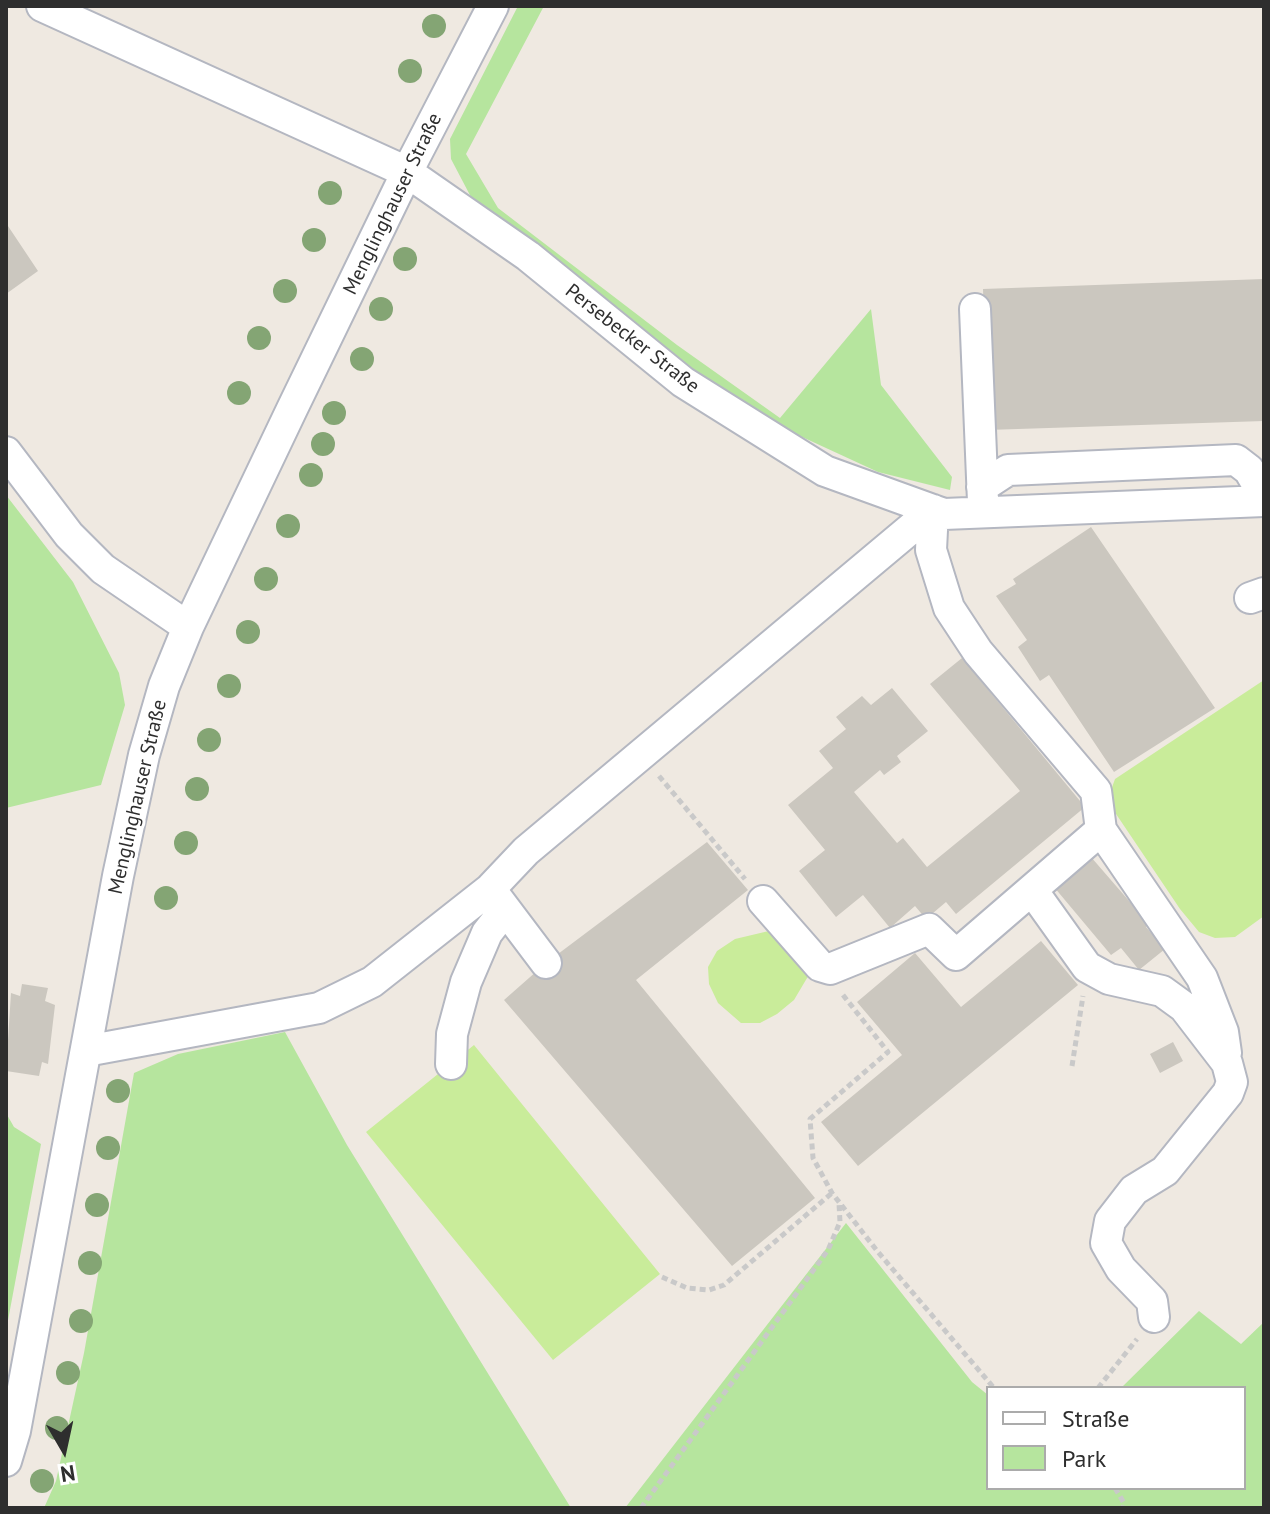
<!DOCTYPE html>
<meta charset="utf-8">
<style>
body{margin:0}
#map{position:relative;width:1270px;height:1514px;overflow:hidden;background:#efe9e1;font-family:"PT Sans",sans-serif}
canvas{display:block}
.frame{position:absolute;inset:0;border:8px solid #2e2e2e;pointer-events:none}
.legend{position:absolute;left:986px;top:1386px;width:260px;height:104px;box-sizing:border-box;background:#fff;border:2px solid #ababab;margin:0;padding:10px 14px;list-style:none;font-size:24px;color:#2e2e2e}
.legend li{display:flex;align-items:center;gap:16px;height:40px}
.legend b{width:40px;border:2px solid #ababab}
.north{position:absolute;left:24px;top:1410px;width:80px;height:80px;-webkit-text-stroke:6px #fff;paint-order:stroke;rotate:171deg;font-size:22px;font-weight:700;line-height:32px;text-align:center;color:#2e2e2e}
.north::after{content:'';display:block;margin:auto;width:28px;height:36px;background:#2e2e2e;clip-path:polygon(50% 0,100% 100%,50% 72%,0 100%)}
</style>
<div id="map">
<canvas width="1270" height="1514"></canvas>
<div class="frame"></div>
<ul class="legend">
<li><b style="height:10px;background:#fff"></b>Straße</li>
<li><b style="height:22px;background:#b6e59e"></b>Park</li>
</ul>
<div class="north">N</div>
</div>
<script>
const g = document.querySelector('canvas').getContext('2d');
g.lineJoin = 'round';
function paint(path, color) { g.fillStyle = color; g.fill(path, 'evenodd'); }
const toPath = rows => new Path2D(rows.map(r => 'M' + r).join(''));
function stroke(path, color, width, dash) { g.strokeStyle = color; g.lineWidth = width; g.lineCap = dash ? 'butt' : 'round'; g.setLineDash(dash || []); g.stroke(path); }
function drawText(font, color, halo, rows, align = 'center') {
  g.font = font + ' "PT Sans",sans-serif'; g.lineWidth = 6; g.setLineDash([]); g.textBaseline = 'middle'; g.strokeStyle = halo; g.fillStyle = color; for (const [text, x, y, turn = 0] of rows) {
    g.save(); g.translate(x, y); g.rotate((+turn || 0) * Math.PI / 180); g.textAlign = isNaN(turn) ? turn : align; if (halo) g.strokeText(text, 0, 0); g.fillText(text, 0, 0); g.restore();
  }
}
paint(toPath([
 [518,6,544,6,466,154,498,208,677,345,780,418,871,309,881,385,952,477,950,490,878,472,774,424,702,377,472,199,451,159,450,139],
 [6,495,73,582,119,673,125,705,101,785,6,808],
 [285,1032,347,1145,571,1508,44,1508,56,1481,84,1353,134,1073,178,1054],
 [6,1113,14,1127,41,1144,6,1331],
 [846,1223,972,1382,988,1395,988,1488,1244,1488,1244,1388,1121,1388,1199,1311,1241,1344,1264,1322,1264,1508,625,1508]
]), '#b6e59e');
paint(toPath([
 [1264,680,1264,916,1235,937,1215,938,1199,932,1180,909,1110,805,1110,793,1115,779],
 [773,930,810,973,794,1000,777,1014,760,1023,741,1023,718,1003,709,984,708,967,717,951,735,939],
 [474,1045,660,1274,553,1360,366,1132]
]), '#c9ec9a');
paint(toPath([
 [6,223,38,271,6,294],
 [1264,279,1264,421,987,430,983,289],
 [1091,527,1215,708,1114,772,1049,675,1040,681,1018,647,1027,640,996,596,1016,584,1013,579],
 [962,658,1085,807,956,914,946,902,926,919,915,906,890,928,863,895,836,917,799,871,825,850,788,805,833,768,819,751,846,729,836,717,862,696,871,705,892,688,928,731,897,756,901,762,884,775,880,770,854,792,897,843,903,838,927,867,1020,791,930,684],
 [707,842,748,890,636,980,815,1198,732,1266,504,1000,546,963],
 [1091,857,1149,924,1146,927,1165,949,1139,970,1121,948,1111,955,1054,887],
 [1041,941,1078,985,858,1166,821,1122,902,1055,857,1002,915,953,961,1007],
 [22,984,48,988,45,1001,55,1005,48,1064,42,1062,39,1076,6,1071,11,993,20,996],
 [1173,1042,1183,1061,1160,1073,1150,1054]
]), '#cbc7bf');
const minor = toPath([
 [42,6,407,172,528,256,683,382,825,471,944,514,1264,501],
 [975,309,983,502],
 [6,452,69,535,103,569,188,627],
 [982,487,1008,470,1236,460,1249,470,1264,496],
 [1250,598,1264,593],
 [1101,830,1202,978,1223,1032,1226,1053],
 [1032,890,1087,967,1109,979,1162,991,1184,1007,1227,1063,1232,1082,1228,1093,1165,1171,1134,1190,1110,1221,1106,1243,1121,1269,1152,1301,1154,1317],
 [494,894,546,963],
 [763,901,820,966,830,969,929,929,956,955,1101,830,1096,791,978,652,949,608,931,550,933,510],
 [86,1051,319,1008,372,982,490,889,526,851,933,510],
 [451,1064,452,1034,466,982,487,933,505,910],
 [6,1461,15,1431,118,876,144,755,164,686,188,627,292,409,407,172,493,6]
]);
stroke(minor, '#b4b7c1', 34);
stroke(toPath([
 [659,776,745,879],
 [843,995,888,1052,810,1119,813,1158,832,1193,878,1252,994,1388],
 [1072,1066,1083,996],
 [662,1277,687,1288,709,1290,724,1285,832,1193],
 [1098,1388,1137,1339],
 [1115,1488,1124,1503,1123,1508],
 [641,1508,828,1250,840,1222,839,1204]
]), '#c9c9c9', 5, [6, 4]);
stroke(minor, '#fff', 30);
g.fillStyle = '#84a574';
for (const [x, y] of [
 [434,26],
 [410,71],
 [330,193],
 [314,240],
 [405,259],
 [285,291],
 [381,309],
 [259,338],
 [362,359],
 [239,393],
 [334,413],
 [323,444],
 [311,475],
 [288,526],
 [266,579],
 [248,632],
 [229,686],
 [209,740],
 [197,789],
 [186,843],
 [166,898],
 [118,1091],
 [108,1148],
 [97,1205],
 [90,1263],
 [81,1321],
 [68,1373],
 [57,1428],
 [42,1481]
]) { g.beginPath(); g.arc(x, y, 12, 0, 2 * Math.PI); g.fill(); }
drawText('20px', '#2e2e2e', '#fff', [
 ["Menglinghauser Straße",393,204,-64],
 ["Persebecker Straße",632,339,38],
 ["Menglinghauser Straße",138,797,-77]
]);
</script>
